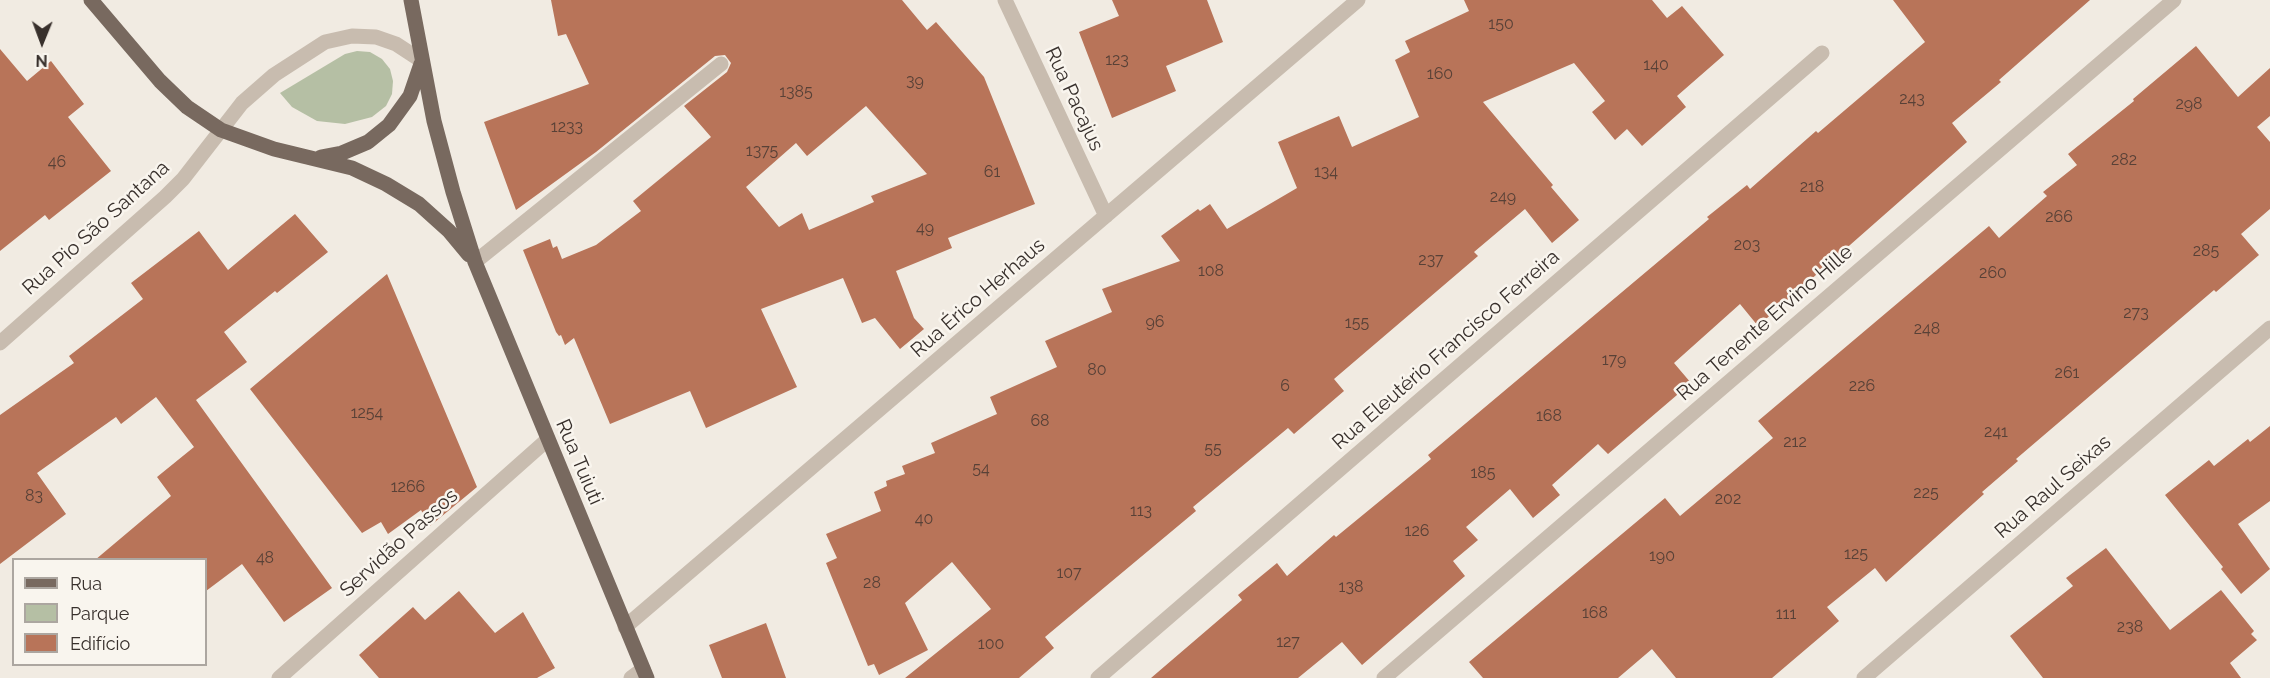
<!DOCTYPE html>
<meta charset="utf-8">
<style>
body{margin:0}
#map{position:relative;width:2270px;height:678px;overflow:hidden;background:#f1ebe2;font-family:Raleway,sans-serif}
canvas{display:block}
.legend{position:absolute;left:12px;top:558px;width:195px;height:108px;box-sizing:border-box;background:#f9f5ee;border:2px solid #aca6a0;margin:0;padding:8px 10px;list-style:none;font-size:18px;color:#38302c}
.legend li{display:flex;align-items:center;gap:12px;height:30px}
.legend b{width:30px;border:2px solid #aca6a0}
.north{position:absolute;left:12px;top:12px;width:60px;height:60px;-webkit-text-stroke:4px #f9f5ee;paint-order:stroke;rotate:181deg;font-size:16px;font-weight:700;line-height:24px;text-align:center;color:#38302c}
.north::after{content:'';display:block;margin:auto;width:21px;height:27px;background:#38302c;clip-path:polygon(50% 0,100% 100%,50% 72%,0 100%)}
</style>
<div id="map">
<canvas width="2270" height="678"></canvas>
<ul class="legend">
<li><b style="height:8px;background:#78695f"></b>Rua</li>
<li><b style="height:16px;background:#b5bfa4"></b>Parque</li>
<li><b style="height:16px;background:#b87459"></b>Edifício</li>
</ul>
<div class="north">N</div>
</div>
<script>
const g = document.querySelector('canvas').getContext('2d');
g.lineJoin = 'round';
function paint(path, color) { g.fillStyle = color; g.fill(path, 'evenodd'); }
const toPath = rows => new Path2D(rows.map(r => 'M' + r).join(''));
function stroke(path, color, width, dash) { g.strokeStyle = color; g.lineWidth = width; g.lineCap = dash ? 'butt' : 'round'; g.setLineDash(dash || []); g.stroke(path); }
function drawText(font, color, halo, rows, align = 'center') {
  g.font = font + ' Raleway,sans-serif'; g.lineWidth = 5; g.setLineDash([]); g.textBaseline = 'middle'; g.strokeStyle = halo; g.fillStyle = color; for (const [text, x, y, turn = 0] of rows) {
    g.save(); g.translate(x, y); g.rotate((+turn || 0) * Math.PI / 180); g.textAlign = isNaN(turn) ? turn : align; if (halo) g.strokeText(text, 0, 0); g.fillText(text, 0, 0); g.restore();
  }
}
paint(toPath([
 [357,51,370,52,382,59,390,69,393,81,392,94,386,106,372,117,345,124,317,121,292,107,280,93,345,54]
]), '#b5bfa4');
paint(toPath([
 [551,0,902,0,927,30,936,22,984,77,1035,204,948,238,952,248,896,271,914,318,924,329,900,349,875,318,862,323,843,278,761,309,797,387,706,428,690,391,610,424,574,338,565,345,561,335,559,336,556,332,523,250,550,239,553,248,557,246,562,259,596,245,641,211,633,201,711,137,684,106,727,72,731,63,725,55,715,56,596,152,516,210,484,122,589,84,566,34,558,36],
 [866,106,927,174,871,196,874,202,809,230,802,213,779,227,746,187,796,143,807,156],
 [1112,0,1207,0,1223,42,1166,66,1176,91,1112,118,1079,32,1119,16],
 [1464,0,1652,0,1667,18,1682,6,1724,55,1677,96,1686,107,1642,146,1627,129,1615,140,1592,112,1605,101,1574,63,1483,102,1553,185,1551,187,1579,220,1552,243,1525,209,1474,252,1478,256,1334,379,1344,391,1294,434,1288,428,1193,507,1196,511,1045,637,1054,648,1019,678,905,678,991,609,952,562,905,603,928,650,879,675,874,664,868,666,826,563,837,558,826,534,881,511,874,492,887,486,886,481,905,474,902,466,935,453,931,443,997,414,990,397,1057,367,1045,341,1112,312,1102,289,1180,261,1161,236,1198,209,1200,211,1210,204,1227,229,1297,188,1278,142,1339,116,1352,147,1419,117,1395,60,1410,52,1405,41,1469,11],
 [1893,0,2090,0,1999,80,2001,82,1952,123,1967,142,1758,326,1740,304,1674,363,1691,383,1608,454,1598,444,1552,485,1560,495,1533,518,1510,489,1466,527,1478,540,1453,561,1465,576,1362,665,1342,642,1298,678,1151,678,1242,600,1238,595,1277,563,1287,576,1334,535,1336,537,1431,459,1428,455,1709,219,1707,217,1747,185,1750,189,1816,131,1818,133,1925,42],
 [2196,46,2238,97,2270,68,2270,116,2257,127,2270,142,2270,209,2241,234,2259,255,2216,292,2214,290,2016,459,2018,461,1982,492,1984,494,1886,582,1875,568,1827,607,1839,621,1772,678,1676,678,1652,649,1618,678,1483,678,1469,662,1665,498,1680,516,1773,438,1758,421,1989,226,1999,238,2047,196,2043,192,2077,165,2068,154,2134,101,2133,99],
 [0,49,27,81,51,61,84,104,68,117,111,171,49,220,45,215,0,251],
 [295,214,328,252,277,293,275,291,224,332,247,362,196,400,332,588,284,622,242,564,206,591,206,560,95,560,171,496,157,477,194,447,156,397,121,424,116,417,37,473,66,514,0,564,0,415,74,363,69,356,143,299,131,283,199,231,228,270],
 [387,274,477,487,430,526,421,510,388,534,381,522,362,533,250,389],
 [2270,426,2270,501,2238,524,2270,569,2241,594,2221,569,2223,567,2165,495,2209,460,2214,466,2248,439,2250,442],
 [2106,548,2170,630,2221,590,2254,631,2251,634,2257,640,2230,663,2241,678,2043,678,2010,636,2073,586,2066,578],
 [459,591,495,633,523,612,555,668,537,678,379,678,359,655,413,607,425,620],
 [766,623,786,678,722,678,709,645]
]), '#b87459');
stroke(toPath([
 [475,262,721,64],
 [279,678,547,440]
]), '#c8bcaf', 15);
stroke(toPath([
 [1005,0,1106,216],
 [0,343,165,197,183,179,242,103,274,75,325,42,352,36,376,37,396,44,422,61],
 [625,627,1358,0],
 [631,678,643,669],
 [1098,678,1822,53],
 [1384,678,2174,0],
 [1864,678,2270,328]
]), '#c8bcaf', 15);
stroke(toPath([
 [91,0,160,81,187,107,221,130,274,149,352,168,386,184,419,204,449,231,469,255],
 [411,0,434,121,453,192,475,262,647,678],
 [321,157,342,153,368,142,389,125,410,96,421,64]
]), '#78695f', 15);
drawText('16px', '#584137', null, [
 ["150",1501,24],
 ["123",1117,60],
 ["140",1656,65],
 ["160",1440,74],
 ["39",915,81],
 ["1385",796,92],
 ["243",1912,99],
 ["298",2189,104],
 ["1233",567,127],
 ["1375",762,151],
 ["282",2124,160],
 ["46",57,162],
 ["61",992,172],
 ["134",1326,172],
 ["218",1812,187],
 ["249",1503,197],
 ["266",2059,217],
 ["49",925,228],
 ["203",1747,245],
 ["285",2206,251],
 ["237",1431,260],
 ["108",1211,271],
 ["260",1993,273],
 ["273",2136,313],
 ["96",1155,322],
 ["155",1357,323],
 ["248",1927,329],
 ["179",1614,360],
 ["80",1097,370],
 ["261",2067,373],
 ["6",1285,386],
 ["226",1862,386],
 ["1254",367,413],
 ["168",1549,416],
 ["68",1040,421],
 ["241",1996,432],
 ["212",1795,442],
 ["55",1213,449],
 ["54",981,469],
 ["185",1483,473],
 ["1266",408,487],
 ["225",1926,493],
 ["83",34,496],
 ["202",1728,499],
 ["113",1141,511],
 ["40",924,519],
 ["126",1417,531],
 ["125",1856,554],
 ["190",1662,556],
 ["48",265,558],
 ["107",1069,573],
 ["28",872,583],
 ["138",1351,587],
 ["168",1595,613],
 ["111",1786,614],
 ["238",2130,627],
 ["127",1288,642],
 ["100",991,644]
]);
drawText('20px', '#38302c', '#f9f5ee', [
 ["Rua Pacajus",1074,99,65],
 ["Rua Pio São Santana",96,228,-42],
 ["Rua Érico Herhaus",978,298,-41],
 ["Rua Tenente Ervino Hille",1765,323,-41],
 ["Rua Eleutério Francisco Ferreira",1446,350,-41],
 ["Rua Tuiuti",579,462,67],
 ["Rua Raul Seixas",2053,487,-41],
 ["Servidão Passos",399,543,-42]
]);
</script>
